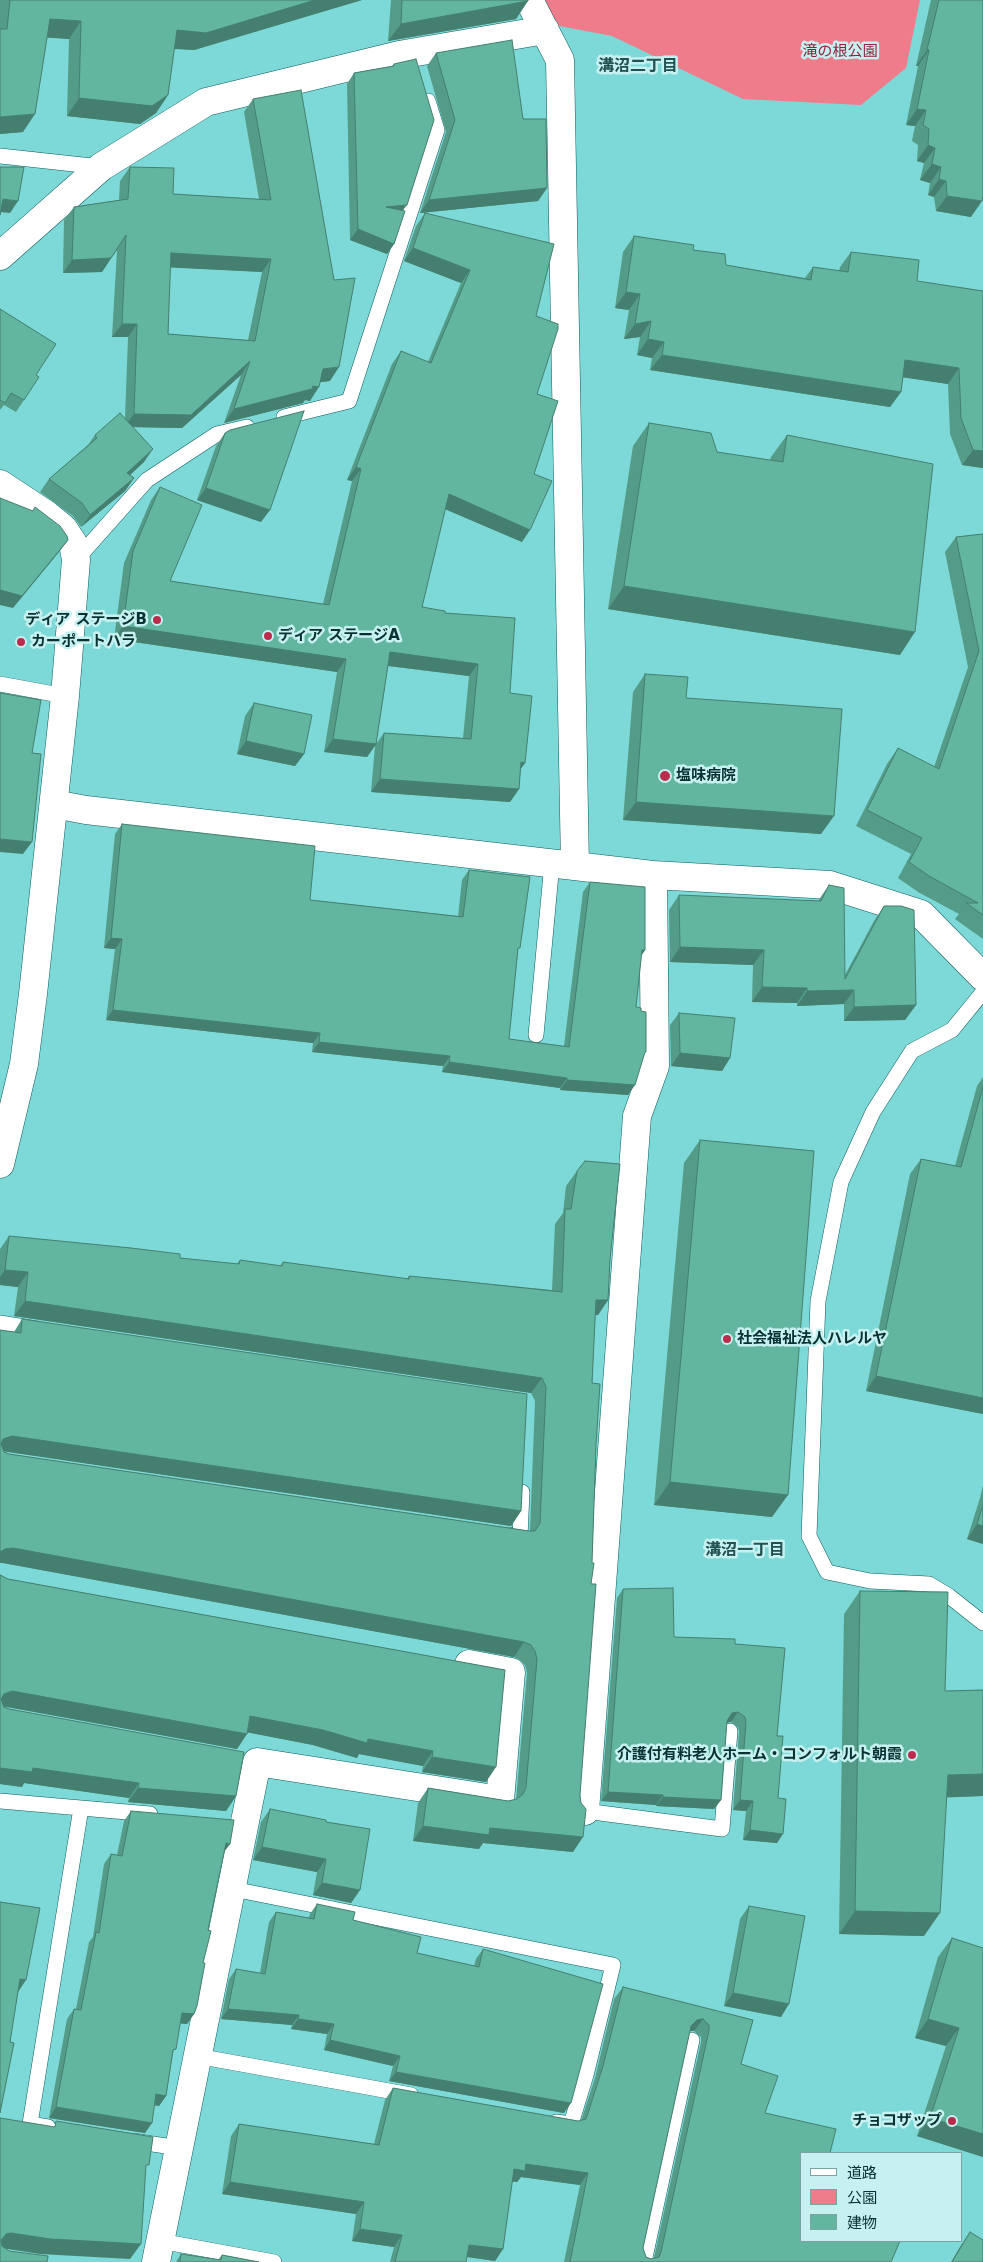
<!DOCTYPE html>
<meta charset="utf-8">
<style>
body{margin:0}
#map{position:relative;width:983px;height:2262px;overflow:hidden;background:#7dd9d7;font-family:"DejaVu Sans","Noto Sans JP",sans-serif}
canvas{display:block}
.legend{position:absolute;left:800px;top:2152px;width:162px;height:90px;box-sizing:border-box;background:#c6f1f0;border:1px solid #7aa5a4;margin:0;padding:6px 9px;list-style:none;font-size:15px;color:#083232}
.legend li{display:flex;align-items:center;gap:10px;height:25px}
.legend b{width:25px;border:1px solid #7aa5a4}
</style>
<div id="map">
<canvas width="983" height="2262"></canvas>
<ul class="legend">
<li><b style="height:6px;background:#fff"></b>道路</li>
<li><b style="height:14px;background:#ef7c8a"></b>公園</li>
<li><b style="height:14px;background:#62b59e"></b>建物</li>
</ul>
</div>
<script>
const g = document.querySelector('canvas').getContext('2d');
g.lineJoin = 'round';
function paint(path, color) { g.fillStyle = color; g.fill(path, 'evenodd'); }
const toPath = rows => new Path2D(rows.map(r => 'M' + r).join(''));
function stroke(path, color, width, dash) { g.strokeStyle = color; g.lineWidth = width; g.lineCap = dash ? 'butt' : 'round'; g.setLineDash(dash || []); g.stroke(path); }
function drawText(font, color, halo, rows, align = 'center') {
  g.font = font + ' "DejaVu Sans","Noto Sans JP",sans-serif'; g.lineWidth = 5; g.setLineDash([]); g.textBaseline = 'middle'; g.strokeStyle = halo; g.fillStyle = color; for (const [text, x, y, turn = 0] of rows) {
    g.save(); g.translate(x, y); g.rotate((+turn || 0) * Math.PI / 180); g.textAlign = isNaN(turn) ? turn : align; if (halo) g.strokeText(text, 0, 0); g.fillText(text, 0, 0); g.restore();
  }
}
paint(toPath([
 [537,0,920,0,906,68,861,105,743,99,612,36,554,25]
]), '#ef7c8a');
const lane = toPath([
 [0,156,101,167],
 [284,417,349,401,437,130,428,101],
 [76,560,147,480,217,434,247,427],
 [0,684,65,696],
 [983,992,952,1030,912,1051,873,1112,841,1182,818,1301,809,1536,827,1572,870,1581,929,1584,949,1596,983,1623],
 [536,1035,552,863],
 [0,1323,37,1329],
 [508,1535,520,1537,522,1492],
 [0,1801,150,1814],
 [585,1811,722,1829,730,1731],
 [233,1889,613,1965,586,2075,571,2124,556,2122],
 [197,2056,411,2095],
 [48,2127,30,2124,81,1808],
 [133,2141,179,2148],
 [160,2241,274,2262],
 [644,2262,692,2040]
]);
const street = toPath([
 [529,0,560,60,575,866],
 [0,256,101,167,206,102,399,55,545,30],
 [54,804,86,810,653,875,830,885,921,914,983,977],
 [585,1811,637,1116,655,1066,653,875],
 [156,2262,257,1762,500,1800,511,1672,469,1664]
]);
const secondary = toPath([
 [0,484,47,515,63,528,73,543,76,560,65,696,33,994,24,1064,0,1164]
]);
stroke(lane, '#0a5c5b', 16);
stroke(street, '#0a5c5b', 29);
stroke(secondary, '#0a5c5b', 29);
stroke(lane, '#fff', 15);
stroke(street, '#fff', 28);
stroke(secondary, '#fff', 28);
paint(toPath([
 [0,0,362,0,194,50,174,49,168,95,156,113,140,124,67,116,69,39,47,37,23,132,0,134],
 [391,0,528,0,516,19,388,41],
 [931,0,983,0,971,217,936,211,934,197,928,195,930,183,920,180,924,163,917,161,918,145,912,141,915,126,906,125,918,66,916,66],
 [436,53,547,188,538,201,420,213,446,132,427,66],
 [394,64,403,211,394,244,387,254,350,240,347,84,354,73,392,66],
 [253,99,330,381,320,382,310,401,305,400,303,403,224,423,241,375,182,428,133,427,144,462,130,475,134,478,125,491,81,527,73,516,40,492,49,479,88,445,95,435,125,418,128,337,112,337,117,250,102,272,63,273,64,220,74,207,119,200,120,181,130,167,173,194,259,199,244,112],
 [170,267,262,272,248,340,168,334],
 [425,213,536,316,537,394,534,474,522,542,445,509,422,607,445,613,510,693,525,763,520,770,519,789,510,802,371,792,375,746,367,757,324,752,337,672,114,639,124,563,151,500,160,487,170,581,323,604,352,481,347,480,392,364,401,351,428,362,461,283,404,261,416,226],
 [388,666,469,676,463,738,384,733,376,744],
 [634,236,693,250,726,265,805,278,813,267,839,271,840,267,851,252,917,281,983,291,983,468,962,465,950,434,948,384,903,377,901,392,890,407,650,370,652,358,637,355,640,337,624,339,629,310,615,308,623,252],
 [0,309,36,375,24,400,16,412,4,405,0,410],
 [649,423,717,452,770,460,771,457,787,435,900,655,608,609,633,446],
 [225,433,261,522,197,500,216,446],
 [983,534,983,939,955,919,959,914,918,892,898,878,911,854,856,826,887,764,898,748,934,767,968,667,945,552,956,537],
 [645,674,686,698,821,834,623,820,633,692],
 [254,703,304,754,295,766,237,754,245,716],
 [122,824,310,900,458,916,462,880,469,870,518,951,509,1039,564,1046,583,892,590,882,645,950,641,956,636,1007,641,1011,643,1057,628,1095,560,1090,560,1088,442,1072,443,1066,312,1052,313,1043,106,1020,115,949,104,948,115,834],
 [829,885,845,975,874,921,884,906,916,1005,905,1020,844,1021,844,1004,797,1006,797,1003,752,1002,753,965,670,962,669,910,679,895,818,901],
 [679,1013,730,1058,722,1071,671,1066,670,1025],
 [983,1077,983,1414,866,1391,910,1174,921,1159,955,1166,977,1086],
 [700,1140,772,1517,654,1505,684,1163],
 [577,1171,610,1259,608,1300,598,1315,595,1315,592,1383,596,1445,591,1584,573,1852,483,1843,479,1849,413,1841,418,1803,428,1788,508,1801,516,1800,527,1673,525,1665,520,1660,514,1657,3,1563,0,1563,0,1330,14,1332,22,1319,521,1511,511,1526,4,1451,4,1452,9,1454,530,1531,535,1401,531,1393,14,1316,18,1287,0,1285,0,1249,9,1236,180,1258,237,1264,240,1260,280,1266,283,1262,407,1279,409,1276,552,1290,555,1224,563,1213,566,1186],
 [983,1485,983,1544,967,1539,980,1498],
 [0,1575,8,1579,505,1670,486,1782,422,1772,423,1766,359,1754,357,1758,313,1745,248,1732,237,1749,4,1706,9,1709,236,1796,226,1811,128,1802,129,1798,24,1783,22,1787,0,1784],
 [623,1589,674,1637,735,1644,777,1736,778,1798,777,1843,743,1840,746,1811,733,1810,739,1732,738,1727,731,1722,727,1722,721,1800,714,1809,656,1806,656,1805,601,1801,617,1598],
 [860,1591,945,1691,983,1690,983,1796,947,1797,924,1936,839,1934,844,1614],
 [270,1809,326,1822,360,1890,351,1903,313,1895,317,1872,253,1860,261,1822],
 [131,1811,230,1844,224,1852,208,1930,194,2014,187,2024,180,2023,173,2053,166,2096,159,2106,154,2105,145,2133,49,2118,67,2019,74,2009,76,2009,89,1942,93,1937,104,1864,111,1854,117,1855,124,1821],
 [317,1904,353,1920,417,1953,474,1966,476,1959,483,1949,564,2113,389,2081,393,2066,324,2050,327,2034,291,2029,292,2025,221,2019,229,1979,236,1969,260,1973,269,1922,276,1912,309,1918,310,1914],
 [749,1906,781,2017,724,2006,740,1919],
 [952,1938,983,2157,917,2136,946,2046,915,2038,938,1957],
 [623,1987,753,2020,741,2064,765,2113,802,2153,891,2262,564,2262,580,2185,521,2177,517,2182,512,2182,503,2249,495,2261,467,2257,466,2262,390,2262,394,2247,352,2241,356,2214,222,2194,231,2136,239,2124,374,2144,385,2100,393,2088,578,2121,581,2121,595,2078,614,1999],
 [690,2031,694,2031,701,2037,701,2042,654,2258,651,2259,646,2257,643,2248],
 [970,2232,983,2262,951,2262,961,2245],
 [181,2254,218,2260,222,2255,259,2262,176,2262]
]), '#549c88');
paint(toPath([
 [315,0,362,0,194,50,164,48,177,30],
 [528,1,516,19,388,41,401,24],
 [50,19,81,21,69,39,37,37],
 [927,50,929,50,918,66,916,66],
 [168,95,156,113,140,124,67,116,79,98],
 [917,109,926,110,915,126,906,125],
 [35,114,23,132,0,134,0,117],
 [928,145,935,148,924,163,917,161],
 [932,164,941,167,930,183,920,180],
 [939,179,946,181,934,197,928,195],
 [547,188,538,201,420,213,429,200],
 [947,196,982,201,971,217,936,211],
 [3,199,18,201,10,213,0,212],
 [407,205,399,215,386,207],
 [358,229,394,244,387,254,350,240],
 [413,248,470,270,461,283,404,261],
 [171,253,271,259,262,272,161,267],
 [111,258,102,272,63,273,72,260],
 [626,292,640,294,629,310,615,308],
 [651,321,640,337,624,339,635,324],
 [122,324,137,324,128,337,112,337],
 [648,339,664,342,652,358,637,355],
 [662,355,901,392,890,407,650,370],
 [905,360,959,368,948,384,894,376],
 [250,361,241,375,182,428,124,427,134,414],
 [339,367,330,381,313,383,323,369],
 [313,386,319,387,310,401,305,400,303,403,224,423,234,409],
 [153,449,144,462,118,486,127,473],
 [973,450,983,451,983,468,962,465],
 [356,467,361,469,352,481,347,480],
 [134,478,125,491,81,527,90,515],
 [206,488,270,510,261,522,197,500],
 [449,494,530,530,522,542,440,507],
 [68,540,59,552,13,608,0,605,0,590],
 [624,586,915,632,900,655,608,609],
 [123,626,346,659,337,672,114,639],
 [390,652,478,664,469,676,381,665],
 [333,739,376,744,367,757,324,752],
 [246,741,304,754,295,766,237,754],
 [521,762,525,763,516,775],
 [380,779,519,789,510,802,371,792],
 [636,802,834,816,821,834,623,820],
 [0,839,32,842,23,854,0,852],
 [111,938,122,939,115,949,104,948],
 [680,947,764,950,753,965,670,962],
 [642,950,645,950,638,960],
 [762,987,807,988,797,1003,752,1002],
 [854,990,844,1004,797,1006,807,991],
 [916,1005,905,1020,844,1021,854,1007],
 [113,1010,320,1033,313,1043,106,1020],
 [319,1042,450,1056,443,1066,312,1052],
 [680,1053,730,1058,722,1071,671,1066],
 [449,1062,567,1078,560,1088,442,1072],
 [567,1080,635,1085,628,1095,560,1090],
 [5,1270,28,1272,18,1287,0,1285,0,1277],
 [596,1300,608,1300,598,1315,586,1315],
 [25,1301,542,1378,531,1393,14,1316],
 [876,1376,983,1398,983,1414,866,1391],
 [12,1436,521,1511,511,1526,1,1451,0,1444,3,1439],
 [670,1482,788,1495,772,1517,654,1505],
 [977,1524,983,1526,983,1544,967,1539],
 [13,1548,524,1642,514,1657,3,1563,0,1563,0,1552,5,1549],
 [12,1691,247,1734,237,1749,1,1706,0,1699,4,1694],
 [738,1712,731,1722,726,1723,732,1713],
 [250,1716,368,1739,433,1751,423,1766,359,1754,357,1758,313,1745,240,1731],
 [432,1757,496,1767,486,1782,422,1772],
 [0,1768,33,1768,139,1783,129,1798,24,1783,22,1787,0,1784],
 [983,1774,983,1796,932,1798,948,1775],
 [138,1788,236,1796,226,1811,128,1802],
 [608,1792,663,1795,656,1805,601,1801],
 [663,1797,721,1800,714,1809,656,1806],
 [740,1800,753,1801,746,1811,733,1810],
 [423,1826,490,1828,583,1837,573,1852,483,1843,479,1849,413,1841],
 [750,1830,783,1834,777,1843,743,1840],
 [226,1843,230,1844,222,1854],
 [262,1847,326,1859,317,1872,253,1860],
 [322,1883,360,1890,351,1903,313,1895],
 [855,1911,940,1913,924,1936,839,1934],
 [20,1979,26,1980,16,1995],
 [733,1993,789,2004,781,2017,724,2006],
 [228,2009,299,2015,292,2025,221,2019],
 [182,2013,194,2014,187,2024,175,2023],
 [298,2019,334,2024,327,2034,291,2029],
 [703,2019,694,2031,689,2031,691,2026,697,2020],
 [928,2019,959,2028,946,2046,915,2038],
 [330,2040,400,2056,393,2066,324,2050],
 [396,2072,571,2103,564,2113,389,2081],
 [156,2094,166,2096,159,2106,149,2104],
 [56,2107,152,2123,145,2133,49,2118],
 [930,2118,983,2134,983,2157,917,2136],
 [526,2164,588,2173,580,2185,521,2177,517,2182,506,2180,514,2169],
 [230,2182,364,2202,356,2214,222,2194],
 [360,2229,402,2235,394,2247,352,2241],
 [11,2233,141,2244,130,2259,40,2254,1,2248,0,2242,6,2234],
 [469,2245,503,2249,495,2261,461,2256]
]), '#457f6f');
const building = toPath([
 [10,0,315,0,206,33,177,30,168,95,152,106,79,98,81,21,50,19,35,114,0,117,0,29,7,29,10,0],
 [402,0,528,0,528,1,401,24,402,0],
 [939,0,983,0,983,196,982,201,947,196,946,181,939,179,941,167,932,164,935,148,928,145,929,129,923,125,926,110,917,109,929,50,927,50,939,0],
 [512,40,523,119,546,119,547,188,429,200,455,120,436,53,512,40],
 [416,59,434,120,407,205,386,207,405,211,394,244,358,229,354,73,394,66,394,64,416,59],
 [301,90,334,280,355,278,339,367,323,369,319,387,313,386,312,389,234,409,250,361,191,415,134,414,137,324,122,324,126,235,111,258,72,260,74,207,128,199,130,167,174,168,173,194,271,200,253,99,301,90],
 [171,253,271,259,255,341,168,334,171,253],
 [0,167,24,167,18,201,3,199,0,215,0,167],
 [425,213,554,244,536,316,558,324,558,329,537,394,558,401,534,474,552,481,530,530,449,494,422,607,445,611,445,613,515,618,510,693,532,696,525,763,521,762,519,789,380,779,384,733,471,739,478,664,390,652,376,744,333,739,346,659,123,626,133,551,160,487,202,505,170,581,329,605,361,469,356,467,401,351,431,363,470,270,413,248,425,213],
 [634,236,694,245,693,250,725,254,726,265,811,280,813,267,848,272,851,252,919,260,917,281,983,291,983,451,973,450,961,418,959,368,905,360,901,392,662,355,664,342,648,339,651,321,635,324,640,294,626,292,634,236],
 [0,309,56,344,36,375,39,377,24,400,11,393,5,403,0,400,0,309],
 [304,411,270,510,206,488,225,433,230,430,304,411],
 [120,413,153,449,127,473,134,478,90,515,82,503,49,479,97,438,95,435,120,413],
 [649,423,711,433,717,452,783,462,787,435,933,464,915,632,624,586,649,423],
 [0,498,33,511,35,507,60,526,67,536,68,540,22,596,0,590,0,498],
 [983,534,983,915,966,903,978,903,929,876,909,862,922,838,867,810,898,748,939,769,979,651,956,537,983,534],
 [645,674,688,677,686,698,842,709,834,816,636,802,645,674],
 [0,693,41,700,32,753,41,754,32,842,0,839,0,693],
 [254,703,312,715,304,754,246,741,254,703],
 [122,824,315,846,310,900,463,917,469,870,530,877,520,948,518,948,509,1039,569,1047,590,882,645,887,645,950,642,950,636,1007,641,1008,641,1011,646,1012,646,1052,645,1052,635,1085,567,1080,567,1078,449,1062,450,1056,319,1042,320,1033,113,1010,122,939,111,938,122,824],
 [829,885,844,888,845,979,884,906,901,906,914,910,916,1005,854,1007,854,990,807,991,807,988,762,987,764,950,680,947,679,895,821,901,829,885],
 [679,1013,735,1018,730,1058,680,1053,679,1013],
 [983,1087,983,1398,876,1376,921,1159,961,1167,983,1087],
 [700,1140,814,1151,788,1495,670,1482,700,1140],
 [585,1161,620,1164,610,1259,608,1300,596,1300,592,1383,600,1384,596,1445,592,1563,594,1563,591,1584,596,1584,580,1795,581,1803,586,1809,583,1837,490,1828,489,1835,423,1826,428,1788,508,1801,517,1799,523,1794,526,1787,537,1659,535,1651,531,1645,524,1642,13,1548,5,1549,0,1552,0,1330,21,1333,22,1319,527,1394,521,1511,12,1436,3,1439,1,1444,4,1452,9,1454,529,1531,535,1531,540,1523,546,1387,542,1378,25,1301,28,1272,5,1270,9,1236,131,1248,180,1254,180,1258,239,1264,240,1260,282,1266,283,1262,409,1279,409,1276,450,1280,562,1292,565,1209,571,1209,577,1171,585,1161],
 [983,1505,983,1526,977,1524,983,1505],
 [0,1575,8,1579,505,1670,496,1767,432,1757,433,1751,368,1739,367,1743,323,1730,250,1716,247,1734,12,1691,4,1694,1,1699,4,1707,9,1709,244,1752,236,1796,138,1788,139,1783,33,1768,32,1772,0,1768,0,1575],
 [673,1588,674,1637,735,1639,735,1644,785,1648,777,1736,783,1736,778,1798,786,1799,783,1834,750,1830,753,1801,740,1800,746,1722,745,1717,738,1712,732,1713,727,1721,721,1800,663,1797,663,1795,608,1792,623,1589,673,1588],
 [860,1591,948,1592,945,1691,983,1690,983,1774,948,1775,940,1913,855,1911,860,1591],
 [270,1809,326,1820,326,1822,370,1829,360,1890,322,1883,326,1859,262,1847,270,1809],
 [131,1811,234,1820,230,1844,226,1843,208,1930,211,1931,203,1963,205,1963,197,2006,194,2014,182,2013,176,2049,173,2050,166,2096,156,2094,152,2123,56,2107,74,2009,81,2010,96,1932,99,1933,111,1854,122,1856,131,1811],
 [0,1902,40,1908,26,1980,20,1979,10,2042,14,2043,0,2113,0,1902],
 [317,1904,355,1912,353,1920,421,1937,417,1953,479,1967,483,1949,603,1984,571,2103,396,2072,400,2056,330,2040,334,2024,298,2019,299,2015,228,2009,236,1969,265,1974,276,1912,314,1919,317,1904],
 [749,1906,805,1916,789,2004,733,1993,749,1906],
 [952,1938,983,1948,983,2134,930,2118,959,2028,928,2019,952,1938],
 [623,1987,753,2020,741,2064,778,2076,765,2113,836,2129,830,2153,802,2153,802,2241,900,2241,891,2262,570,2262,588,2173,526,2164,525,2171,514,2169,503,2249,469,2245,466,2262,395,2262,402,2235,360,2229,364,2202,230,2182,239,2124,379,2145,393,2088,578,2121,586,2119,603,2066,623,1987],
 [703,2019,709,2025,709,2030,661,2252,659,2257,651,2259,646,2257,643,2248,691,2026,697,2020,703,2019],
 [0,2118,55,2127,56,2121,153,2137,149,2165,146,2165,141,2244,50,2239,11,2233,6,2234,1,2240,2,2246,9,2251,48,2256,47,2262,0,2262,0,2118],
 [970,2232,983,2240,983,2262,952,2262,970,2232],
 [181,2254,221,2260,222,2255,259,2262,180,2262,181,2254]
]);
paint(building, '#62b59e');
stroke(building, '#457f6f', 1);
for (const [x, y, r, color] of [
 [157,620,5,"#bb2b4b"],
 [268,636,5,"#bb2b4b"],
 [21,642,5,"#bb2b4b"],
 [665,776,6,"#bb2b4b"],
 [727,1339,5,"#bb2b4b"],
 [912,1755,5,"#bb2b4b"],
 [952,2121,5,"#bb2b4b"]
]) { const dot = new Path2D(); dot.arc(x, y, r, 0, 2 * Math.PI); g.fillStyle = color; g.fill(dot); stroke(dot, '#c6f1f0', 2); }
drawText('15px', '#94213b', '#c6f1f0', [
 ["滝の根公園",840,52]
]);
drawText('bold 15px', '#083232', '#c6f1f0', [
 ["ディア ステージB",147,620,"right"],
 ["ディア ステージA",278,636],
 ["カーポートハラ",31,642],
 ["塩味病院",676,776],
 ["社会福祉法人ハレルヤ",737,1339],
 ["介護付有料老人ホーム・コンフォルト朝霞",902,1755,"right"],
 ["チョコザップ",942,2121,"right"]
], 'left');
drawText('bold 16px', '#215251', '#c6f1f0', [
 ["溝沼二丁目",638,67],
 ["溝沼一丁目",745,1551]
]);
</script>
